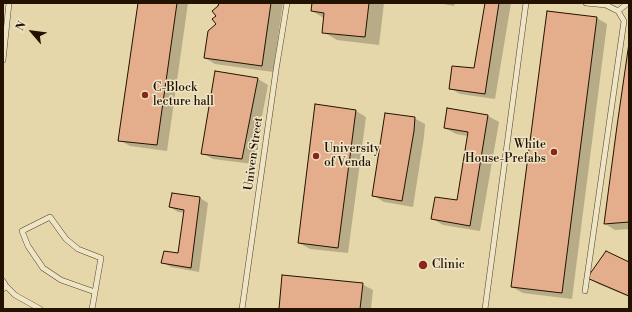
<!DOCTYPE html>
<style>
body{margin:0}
#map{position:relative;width:632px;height:312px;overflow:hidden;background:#e5d7a9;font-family:"Libre Bodoni",serif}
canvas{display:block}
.frame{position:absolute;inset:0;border:4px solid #231200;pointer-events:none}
.north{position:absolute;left:12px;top:12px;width:40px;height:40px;-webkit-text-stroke:3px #eee5c7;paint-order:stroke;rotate:298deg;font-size:11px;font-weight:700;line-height:16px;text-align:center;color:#231200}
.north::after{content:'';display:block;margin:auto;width:14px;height:18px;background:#231200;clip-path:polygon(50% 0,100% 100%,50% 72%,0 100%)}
</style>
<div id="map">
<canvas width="632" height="312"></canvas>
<div class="frame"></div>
<div class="north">N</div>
</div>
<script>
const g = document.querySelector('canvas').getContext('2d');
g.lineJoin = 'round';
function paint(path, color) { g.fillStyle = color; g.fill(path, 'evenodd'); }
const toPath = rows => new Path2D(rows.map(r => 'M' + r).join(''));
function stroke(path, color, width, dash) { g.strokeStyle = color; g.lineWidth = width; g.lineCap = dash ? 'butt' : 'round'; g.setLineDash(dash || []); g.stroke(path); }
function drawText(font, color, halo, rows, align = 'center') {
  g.font = font + ' "Libre Bodoni",serif'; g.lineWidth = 3; g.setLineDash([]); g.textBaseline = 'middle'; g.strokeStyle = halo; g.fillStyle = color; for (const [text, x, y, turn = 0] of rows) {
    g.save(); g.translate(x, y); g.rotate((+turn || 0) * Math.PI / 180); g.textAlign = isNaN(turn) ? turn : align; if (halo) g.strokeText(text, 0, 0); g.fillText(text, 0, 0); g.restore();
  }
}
paint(toPath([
 [139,3,188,3,167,151,130,146,119,140],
 [220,3,283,3,273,72,215,64,205,58,217,25],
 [313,3,384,3,379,45,337,40,323,32,324,18,312,11],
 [438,3,455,3,454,6],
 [486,3,511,3,495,99,460,94,450,88,474,69],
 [597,18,607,24,572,299,523,293,512,287],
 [629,51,629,229,615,230,605,224],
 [258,79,268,85,253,164,213,159,202,153],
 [448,109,488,116,499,122,480,231,443,225,433,219,458,201,468,136,456,134,445,128],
 [356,111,366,117,348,253,310,249,299,243],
 [414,118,425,124,424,137,413,207,384,202,374,196],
 [173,194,200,198,208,203,199,272,171,267,163,263,179,254,185,213,178,212,170,207],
 [629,263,629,297,598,284,588,278],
 [362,284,373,290,371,309,280,309]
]), '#0003');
const building = toPath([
 [138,3,177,3,157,145,118,141,138,3],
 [219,3,271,3,262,66,204,58,208,31,216,24,212,19,216,16,212,11,218,6,219,3],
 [312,3,369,3,365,37,322,33,324,13,311,11,312,3],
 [485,3,499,3,485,94,449,89,452,66,474,68,485,3],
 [547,11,597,17,562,293,511,287,547,11],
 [629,43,629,222,604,224,617,126,629,43],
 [215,71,258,78,242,159,201,154,215,71],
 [315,104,356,110,338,248,298,243,315,104],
 [447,108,488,115,470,226,431,219,435,197,457,200,468,132,444,128,447,108],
 [385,113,415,117,414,131,402,201,372,196,385,113],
 [172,193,200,197,191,268,161,263,164,251,178,253,184,210,169,207,172,193],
 [606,251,629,262,629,296,587,278,606,251],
 [282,275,363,283,360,309,279,309,282,275]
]);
paint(building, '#e4ae8d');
stroke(building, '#231200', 1);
const lane = toPath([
 [618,11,628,3],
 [3,60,9,3],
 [3,281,6,286,3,289],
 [6,286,15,295,40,309],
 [585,291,624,21,618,11,606,5,586,3],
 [92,309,101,258,78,249,66,239,50,217,22,231,28,246,43,268,61,280,95,292],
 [242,309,276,70,287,3],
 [485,309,526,3]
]);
stroke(lane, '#54432a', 6);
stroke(lane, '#eee5c7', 5);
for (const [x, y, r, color] of [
 [145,95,4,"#8f2418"],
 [554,152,4,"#8f2418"],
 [316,156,4,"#8f2418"],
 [423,265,5,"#8f2418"]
]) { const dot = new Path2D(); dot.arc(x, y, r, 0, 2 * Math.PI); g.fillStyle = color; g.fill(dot); stroke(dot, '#eee5c7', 1.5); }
drawText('12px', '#231200', '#eee5c7', [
 ["C-Block",153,88],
 ["lecture hall",153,102],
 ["White",546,145,"right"],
 ["House-Prefabs",546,159,"right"],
 ["University",324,149],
 ["of Venda",324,163],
 ["Clinic",432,265]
], 'left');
drawText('12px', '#231200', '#eee5c7', [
 ["Univen Street",254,154,-82]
]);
</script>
